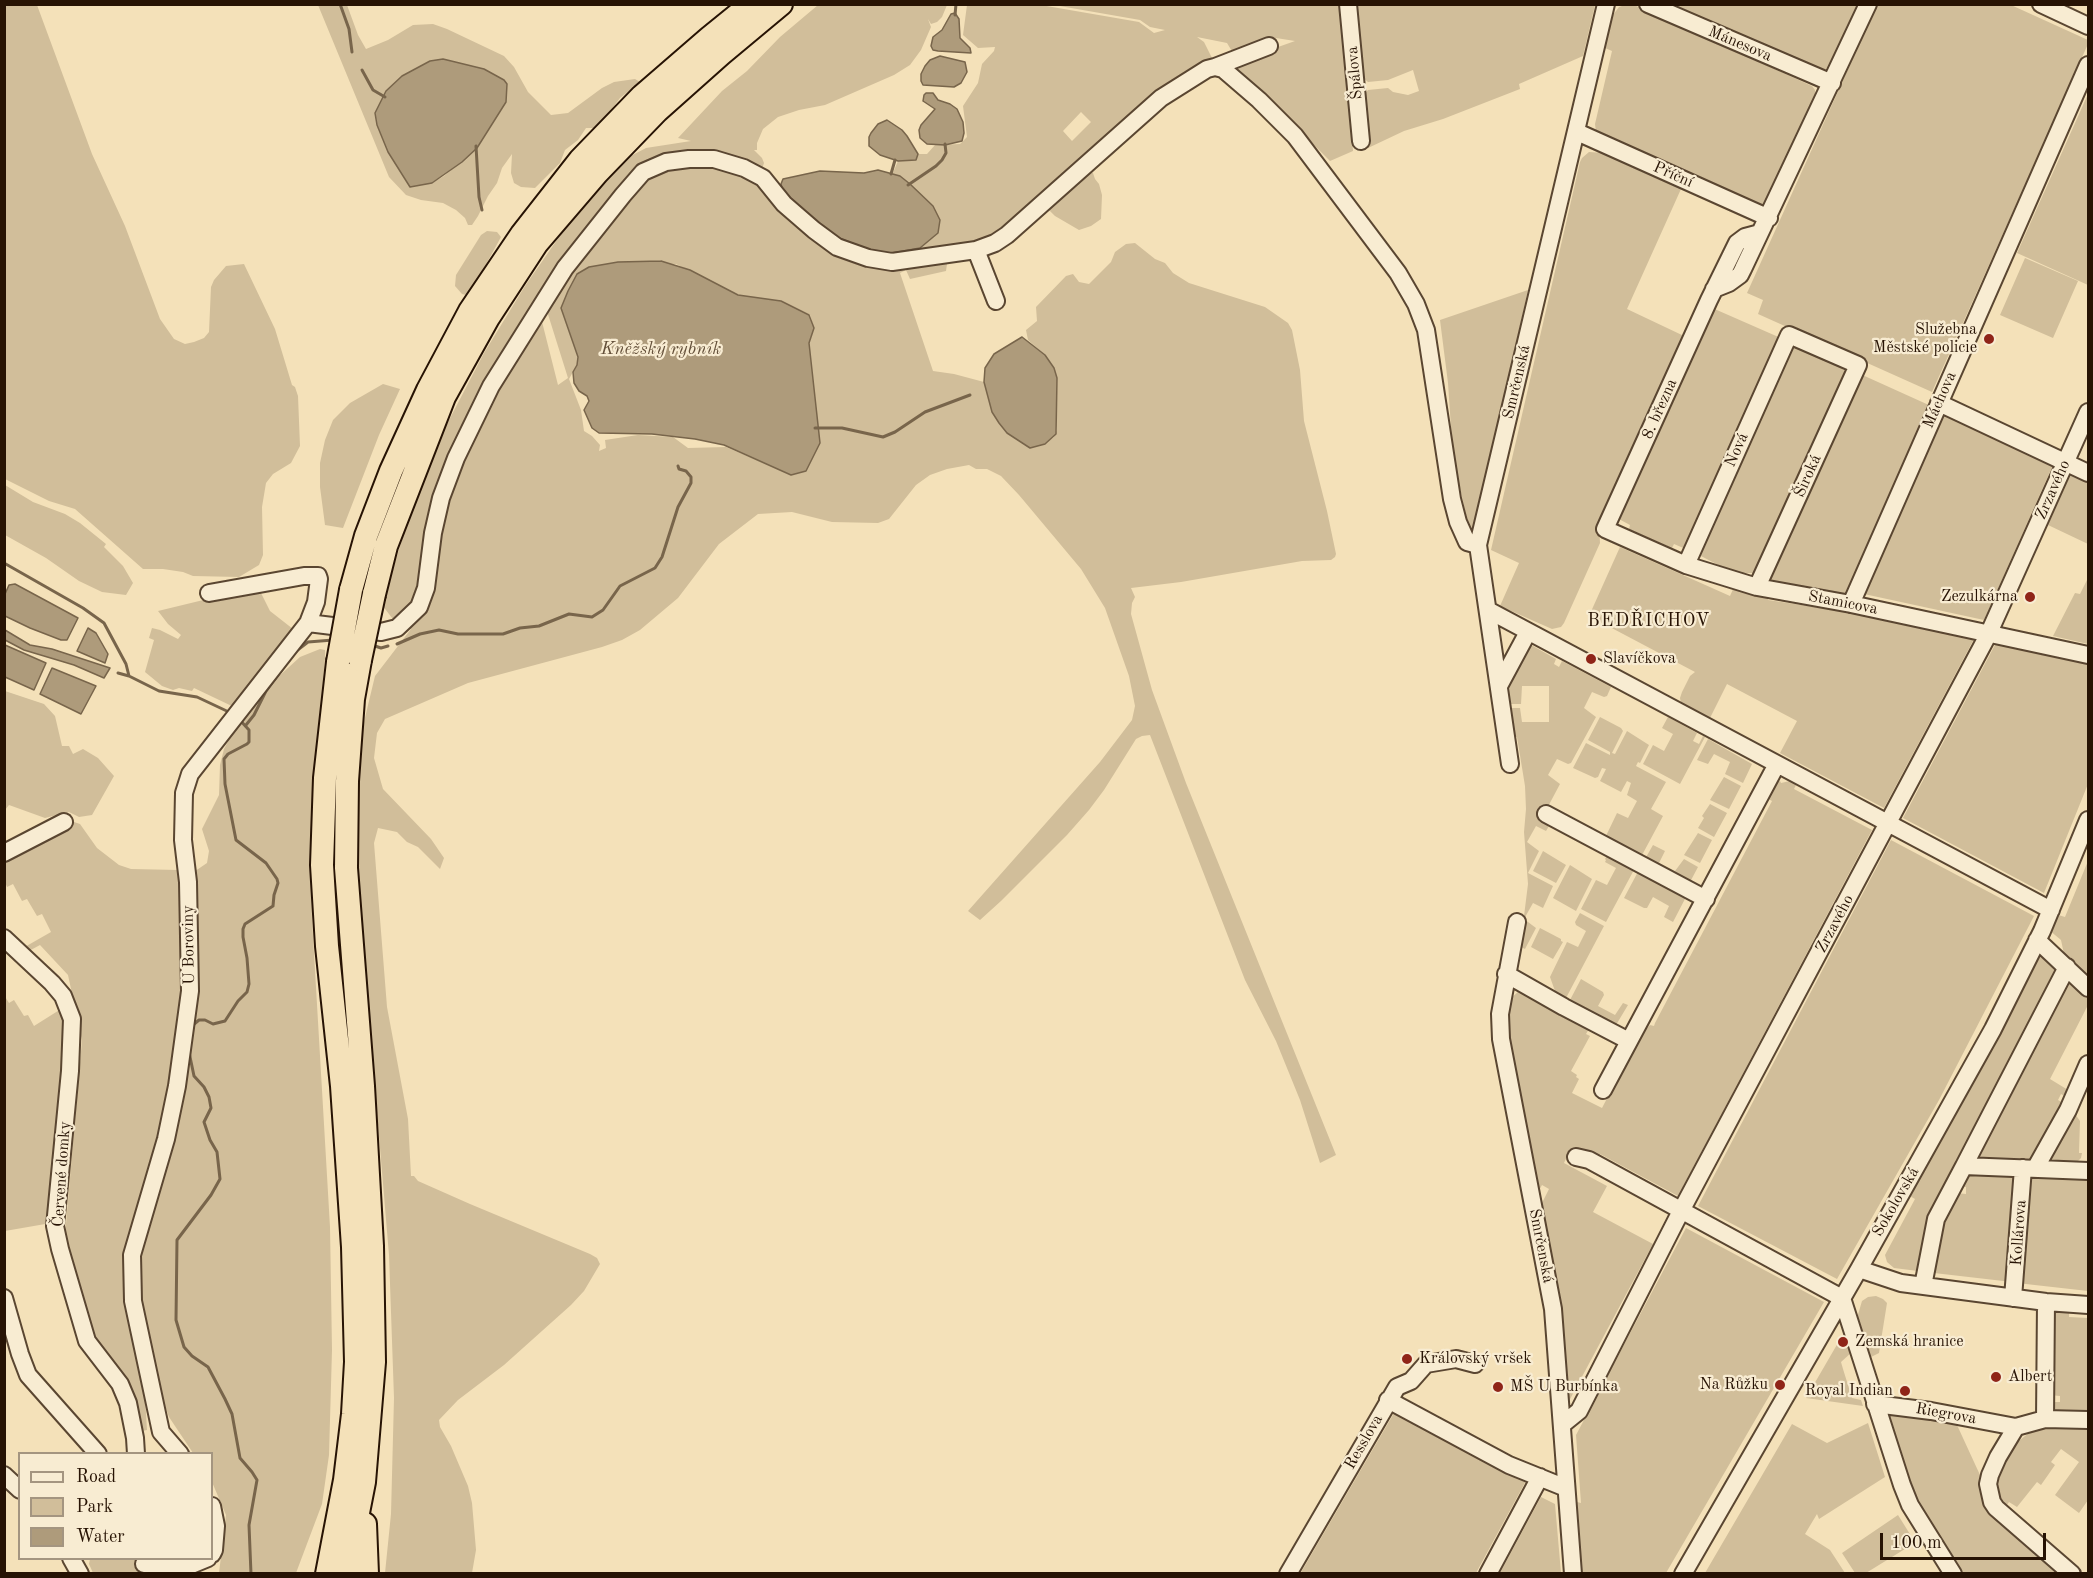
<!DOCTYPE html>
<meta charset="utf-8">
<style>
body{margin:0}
#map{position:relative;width:2093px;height:1578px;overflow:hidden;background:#f4e1b9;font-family:"Old Standard TT",serif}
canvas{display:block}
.frame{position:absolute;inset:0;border:6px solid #271304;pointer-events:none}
.legend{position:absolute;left:18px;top:1452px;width:195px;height:108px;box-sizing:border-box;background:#f8ecd2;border:2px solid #a49580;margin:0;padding:8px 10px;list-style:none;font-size:18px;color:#271304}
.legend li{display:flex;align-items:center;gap:12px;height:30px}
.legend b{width:30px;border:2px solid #a49580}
.scale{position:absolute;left:1880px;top:1533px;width:166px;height:27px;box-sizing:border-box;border:3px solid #271304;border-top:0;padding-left:8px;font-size:18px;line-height:21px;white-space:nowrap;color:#271304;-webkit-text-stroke:4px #f8ecd2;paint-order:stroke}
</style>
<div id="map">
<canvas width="2093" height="1578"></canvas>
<div class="frame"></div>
<ul class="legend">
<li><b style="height:8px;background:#f8ecd2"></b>Road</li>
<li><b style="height:16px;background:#d1be9a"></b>Park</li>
<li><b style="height:16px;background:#ae9b7b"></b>Water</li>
</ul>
<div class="scale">100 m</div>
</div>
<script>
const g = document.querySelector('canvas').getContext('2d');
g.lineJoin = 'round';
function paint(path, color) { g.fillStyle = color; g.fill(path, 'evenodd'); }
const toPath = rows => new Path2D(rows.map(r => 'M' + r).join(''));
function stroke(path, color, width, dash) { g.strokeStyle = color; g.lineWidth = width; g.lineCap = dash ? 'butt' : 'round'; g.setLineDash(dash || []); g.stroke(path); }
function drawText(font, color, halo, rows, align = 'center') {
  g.font = font + ' "Old Standard TT",serif'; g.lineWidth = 4.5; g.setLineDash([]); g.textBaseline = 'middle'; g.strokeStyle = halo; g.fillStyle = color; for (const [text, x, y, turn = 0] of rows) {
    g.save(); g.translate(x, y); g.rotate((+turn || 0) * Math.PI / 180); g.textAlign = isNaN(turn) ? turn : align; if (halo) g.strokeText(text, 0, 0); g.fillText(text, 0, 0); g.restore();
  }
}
paint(toPath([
 [5,4,37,5,92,154,125,226,160,319,174,339,185,344,194,342,204,338,209,332,211,287,214,280,226,266,244,264,275,329,292,385,295,387,298,396,300,446,291,463,273,474,266,483,262,507,263,555,259,565,239,577,193,576,183,572,163,569,143,569,75,509,49,501,5,479],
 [1035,4,1139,22,1154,33,1165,30,1150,27,1140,20,1054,5,1341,5,1353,151,1330,161,1291,122,1239,77,1233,63,1295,41,1276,38,1233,53,1227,43,1197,37,1204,42,1214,62,1080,164,1093,173,1095,179,1099,184,1102,195,1101,219,1091,226,1079,230,1055,216,1048,209,1007,235,917,259,920,248,938,233,940,220,933,206,910,184,892,175,898,161,916,160,918,154,927,154,935,145,960,144,967,137,963,106,978,83,982,64,994,51,995,47,978,48,963,35,967,5],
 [1081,112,1091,122,1072,141,1063,131],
 [318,5,347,5,358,35,366,49,388,40,413,25,433,24,447,29,504,56,514,67,528,92,551,115,568,113,602,88,614,82,635,79,640,82,620,98,602,122,594,128,586,128,578,140,565,150,560,163,535,188,521,187,514,183,511,173,512,154,502,168,497,183,488,196,478,216,472,225,468,225,465,218,456,210,443,203,421,200,406,195,389,177],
 [383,96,491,125,477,148,444,176,432,183,410,187,388,152,377,125],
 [818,5,947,5,942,17,937,22,931,24,928,19,931,27,921,50,910,65,894,75,825,105,799,110,778,117,763,129,757,143,757,150,754,150,762,158,764,163,762,169,660,159,537,302,558,385,568,378,546,308,569,272,641,184,662,169,711,166,754,176,841,252,943,260,947,264,946,271,910,279,906,270,900,273,933,371,954,374,984,382,992,412,1045,444,1054,437,1057,430,1057,378,1054,368,1045,355,1028,340,1026,330,1037,321,1036,307,1066,276,1073,274,1079,282,1089,284,1111,262,1115,252,1126,244,1135,243,1155,259,1165,263,1173,273,1189,283,1265,307,1288,323,1292,330,1300,370,1304,421,1327,511,1336,554,1335,557,1331,560,1302,561,1181,582,1131,588,1135,597,1132,603,1131,614,1152,690,1186,783,1336,1155,1320,1163,1300,1100,1276,1041,1245,980,1150,735,1142,736,1136,739,1104,790,1089,810,1067,835,1001,901,980,920,968,911,1100,762,1132,720,1135,706,1129,676,1105,608,1081,569,1019,495,1001,476,987,469,976,469,969,465,947,469,930,475,916,485,889,519,878,523,832,522,792,512,758,514,719,544,678,598,640,630,622,640,602,647,468,683,385,719,377,733,374,758,383,789,431,839,444,858,440,869,418,847,407,842,397,832,378,828,374,843,387,1007,408,1119,411,1176,414,1176,418,1181,470,1204,590,1254,597,1258,600,1264,584,1291,571,1305,504,1365,458,1400,439,1420,440,1427,451,1446,468,1486,472,1503,476,1550,472,1573,385,1573,391,1514,394,1398,389,1255,361,922,356,822,363,726,375,676,411,629,399,627,382,605,386,591,416,495,435,447,484,353,525,286,568,224,623,160,646,148,691,141,678,138,722,91,747,71,780,37],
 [676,264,738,295,781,301,810,315,814,328,809,343,820,443,806,471,792,475,726,447,688,448,673,437,638,435,605,440,606,448,599,451,600,445,592,436,584,431,581,410,569,379,577,365,578,357,561,308,577,274],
 [1356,5,1595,5,1583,56,1519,84,1520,89,1443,119,1404,131,1368,148,1363,96,1368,90,1388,88,1393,92,1408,95,1419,91,1413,70,1388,80,1368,82,1361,76],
 [1625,5,1634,5,1812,86,1815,90,1815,100,1764,205,1762,206,1596,132,1595,124,1612,51,1605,48,1613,15,1619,7],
 [1670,5,1858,5,1832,64,1823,71,1814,70],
 [1877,5,2011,5,2088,40,2088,44,1932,392,1758,314,1763,300,1747,293],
 [2088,94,2088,285,2017,253],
 [1589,152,1604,153,1681,189,1627,309,1684,336,1599,524,1600,543,1564,623,1561,627,1552,629,1500,606,1519,563,1491,550,1580,162,1582,158],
 [487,231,497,232,501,237,473,288,466,295,462,294,455,286,456,275,481,235],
 [2025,258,2078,281,2053,338,2000,315],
 [1528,290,1475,527,1469,528,1453,457,1448,383,1440,320],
 [1710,307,1783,339,1688,550,1674,544,1672,548,1629,529,1630,525,1617,518],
 [1789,343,1825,359,1847,372,1757,573,1734,573,1695,553],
 [1858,373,1931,406,1846,594,1843,596,1768,583],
 [383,384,400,389,379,435,343,528,325,525,320,487,320,463,325,440,333,420,350,403],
 [1944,415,2053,465,1984,620,1864,594],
 [2071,473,2088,481,2088,544,2048,525],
 [5,485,33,502,65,514,80,523,106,544,104,547,123,566,133,583,126,595,102,592,79,581,46,558,5,535],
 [1620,547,1730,596,1734,587,1769,594,1768,600,1855,613,1974,639,1884,808,1780,753,1797,721,1727,684,1710,718,1681,703,1680,698,1682,692,1690,676,1695,672,1589,616],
 [2088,578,2088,644,2053,636,2075,593,2080,594],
 [260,591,270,611,293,629,236,708,194,688,192,691,179,688,173,690,162,686,145,672,154,640,149,638,152,628,160,630,178,639,181,635,168,624,158,611,224,595],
 [1996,643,2088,663,2088,784,2044,893,1903,818],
 [1527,646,1533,646,1556,659,1554,664,1559,667,1562,661,1611,687,1607,696,1604,697,1592,692,1584,708,1596,717,1571,763,1568,764,1557,759,1548,775,1560,784,1543,816,1552,821,1546,831,1536,826,1527,842,1539,851,1528,873,1553,886,1543,908,1533,903,1524,919,1536,928,1525,949,1521,947,1521,940,1528,884,1524,832,1526,809,1525,786,1517,737,1512,736,1507,708,1520,708,1522,722,1549,722,1549,686,1522,686,1521,704,1507,704,1504,685,1518,658,1523,661,1526,655,1521,651],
 [320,649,325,650,325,658,310,843,312,919,330,1227,332,1350,329,1455,322,1504,296,1573,219,1573,226,1515,212,1482,212,1454,193,1453,169,1417,133,1318,143,1363,147,1430,142,1431,92,1338,64,1247,82,1040,68,975,40,945,27,952,23,948,51,932,42,914,37,916,27,899,22,901,13,884,7,887,5,882,4,860,30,844,74,822,80,824,97,848,119,865,131,869,178,870,179,882,207,863,209,851,202,829,219,795,220,765,224,749,238,723,266,688,300,657],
 [5,691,44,704,55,716,62,746,69,746,73,754,83,749,98,758,114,776,92,815,79,817,69,812,45,818,9,805,5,810],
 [1600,717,1621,728,1623,731,1612,753,1615,754,1627,731,1649,745,1640,763,1638,762,1636,766,1666,782,1651,809,1663,816,1641,857,1605,838,1617,813,1628,818,1637,801,1627,795,1631,783,1627,781,1621,792,1600,781,1606,769,1602,768,1598,777,1595,778,1573,768,1586,743,1610,755,1610,752,1588,740],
 [1668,717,1697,733,1693,741,1699,744,1703,736,1705,737,1680,784,1643,764,1653,745,1664,751,1673,734,1662,728],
 [1708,739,1752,764,1743,783,1725,774,1730,762,1714,754,1708,764,1697,760],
 [1724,777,1741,786,1729,809,1710,800],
 [1780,781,1781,783,1790,781,1796,785,1794,789,1872,830,1678,1196,1600,1154,1597,1161,1569,1152,1564,1163,1607,1186,1593,1212,1653,1244,1569,1401,1559,1290,1541,1205,1549,1189,1542,1185,1536,1196,1506,1040,1507,1002,1520,990,1551,1006,1550,1010,1566,1018,1568,1015,1590,1027,1586,1034,1590,1036,1571,1071,1577,1075,1576,1077,1579,1079,1572,1093,1602,1108,1640,1035,1650,1025,1654,1026,1655,1023,1772,801,1765,797,1775,783],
 [1710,804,1727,813,1714,837,1698,828,1704,818,1702,816],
 [1698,833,1712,840,1700,863,1684,855],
 [1891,840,2034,916,1939,1100,1837,1279,1698,1206],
 [1653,845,1665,851,1659,863,1675,871,1684,859,1698,867,1690,882,1645,859],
 [1543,851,1566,865,1556,883,1533,871],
 [1609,852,1635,868,1606,922,1581,909,1596,880,1607,885,1616,868,1605,862,1606,860,1605,859],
 [2088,861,2088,976,2064,954,2061,940,2049,930,2055,914,2065,917],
 [1570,865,1592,879,1576,911,1553,898],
 [1640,868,1643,870,1641,874,1656,882,1658,878,1686,897,1673,922,1664,917,1669,906,1653,897,1647,908,1644,908,1624,898],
 [1580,913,1604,926,1566,998,1555,991,1550,977,1567,942,1578,947,1586,931,1576,925,1575,922],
 [1540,928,1561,939,1561,941,1563,942,1553,959,1531,947],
 [2044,956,2058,970,1918,1271,1894,1268,1887,1262,1885,1255,1915,1199,1908,1195,2036,957],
 [1581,979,1603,992,1604,995,1598,1006,1615,1015,1623,1003,1628,1005,1616,1025,1570,1000],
 [2067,981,2072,981,2088,993,2088,1005,2050,1079,2068,1090,2068,1098,2061,1094,2058,1100,2065,1104,2032,1162,1973,1159],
 [4,995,9,1003,14,1000,24,1016,28,1015,34,1026,61,1009,65,1025,51,1223,5,1231],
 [2075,1114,2080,1121,2079,1153,2082,1153,2081,1158,2073,1166,2049,1164,2047,1156],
 [2015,1173,2012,1282,1934,1273,1937,1236,1957,1193,1966,1194,1966,1187,1959,1186,1966,1174],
 [2026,1176,2088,1178,2088,1291,2017,1283],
 [1686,1228,1824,1302,1666,1573,1582,1573,1577,1502,1581,1503,1576,1435],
 [1876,1296,1883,1299,1887,1303,1879,1353,1871,1357,1868,1355,1857,1318,1862,1301,1868,1297],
 [2069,1309,2069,1317,2088,1318,2088,1413,2059,1414,2052,1410,2048,1402,2060,1402,2060,1396,2049,1395,2053,1313,2056,1311],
 [1842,1336,1849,1343,1852,1352,1841,1362,1843,1369,1852,1398,1861,1400,1863,1406,1806,1398],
 [1397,1408,1527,1479,1476,1573,1300,1574],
 [1886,1411,1957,1425,1980,1475,1983,1490,2034,1550,2058,1573,1963,1573,1915,1496],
 [1868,1423,1885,1477,1819,1519,1817,1514,1805,1534,1830,1550,1845,1573,1705,1573,1792,1424,1827,1443],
 [2088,1427,2088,1500,2079,1513,2055,1495,2079,1462,2061,1449,2051,1462,2055,1465,2041,1485,2037,1482,2017,1507,2009,1502,2004,1509,1995,1496,1997,1468,2015,1444,2030,1432,2044,1428],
 [1541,1497,1555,1504,1561,1573,1500,1573],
 [1898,1515,1913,1539,1913,1544,1866,1573,1855,1573,1842,1553],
 [90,1559,136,1559,139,1571,138,1573,93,1573,89,1564]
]), '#d1be9a');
const water = toPath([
 [955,13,959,19,960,38,970,48,971,53,938,51,933,50,931,46,933,37,942,30,951,14,955,13],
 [940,56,965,62,967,72,961,83,954,87,923,85,921,81,921,74,925,66,930,60,940,56],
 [443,59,484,69,504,80,507,84,506,102,477,148,462,162,432,183,410,187,388,152,377,125,375,113,386,91,402,76,430,61,443,59],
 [926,93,933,93,938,100,950,104,957,109,963,122,964,133,962,141,945,145,927,144,920,138,919,130,921,125,935,109,923,101,924,95,926,93],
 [887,120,902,130,907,136,918,154,916,160,898,161,880,155,869,146,869,137,871,133,878,124,887,120],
 [878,170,900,176,910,184,933,206,940,220,938,233,920,248,892,253,875,252,839,238,799,210,782,188,781,184,783,179,820,171,864,173,878,170],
 [661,261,690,270,738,295,781,301,809,315,814,328,809,343,820,443,806,471,791,475,724,445,695,439,652,434,599,433,592,428,584,410,589,401,587,396,579,391,574,383,573,372,577,365,578,357,561,308,568,291,577,274,589,267,618,262,661,261],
 [1022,337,1045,355,1054,368,1057,378,1056,434,1045,444,1030,448,1007,433,999,423,992,412,984,382,985,368,994,354,1022,337],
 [15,584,78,618,67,640,61,640,30,628,5,616,5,594,9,585,15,584],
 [88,628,96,633,108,654,105,663,77,651,88,628],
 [5,630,30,645,52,649,110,668,104,678,74,665,24,650,5,640,5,630],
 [5,645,46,663,34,690,5,677,5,645],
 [52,668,96,686,81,714,40,694,52,668]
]);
paint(water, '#ae9b7b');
stroke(water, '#78654b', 1.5);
stroke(toPath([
 [340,4,349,29,352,52],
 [955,15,956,4],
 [362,70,373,90,385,97],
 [476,146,479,197,482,210],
 [891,174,895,160],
 [908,185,936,166,942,160,946,153,945,144],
 [815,428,842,428,883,437,895,432,925,412,970,395],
 [4,563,83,608,104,623,126,664,129,676],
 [397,644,420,634,439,630,458,634,503,634,520,628,539,626,569,614,592,617,603,610,620,586,655,568,662,557,678,507,691,483,691,477,686,471,679,469,678,466],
 [372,645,381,648,388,646],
 [295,652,308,642,333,640],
 [118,673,129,676,159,691,197,697,231,713],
 [246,725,254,715,266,691,282,669],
 [193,1025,199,1020,205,1020,213,1024,225,1021,238,1001,247,992,249,984,247,958,243,937,243,929,245,924,273,906,274,895,278,883,277,879,266,863,236,840,225,784,224,759,228,754,247,744,249,742,249,730,239,719],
 [189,1052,194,1076,204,1087,209,1097,211,1108,204,1122,210,1140,217,1152,220,1179,211,1195,177,1240,176,1320,184,1347,192,1356,208,1367,225,1399,232,1414,240,1458,252,1472,257,1480,249,1525,251,1574]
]), '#78654b', 3);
const minor = toPath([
 [1348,4,1361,141],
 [1648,4,1832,83],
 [2041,4,2088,26],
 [1215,67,1269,46],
 [1577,132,1769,218],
 [1760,233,1745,237,1737,243,1709,300,1605,529,1686,565,1757,587,1851,604,2088,655],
 [976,250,996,301],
 [1714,289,1729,283,1740,275,1743,269,1868,4],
 [1939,403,2088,473],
 [1686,565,1789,335,1858,365,1757,587],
 [1851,604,2088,65],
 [1488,610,2051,910],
 [308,623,381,632,397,628,419,607,426,588,433,533,441,498,456,458,491,386,565,268,623,195,643,172,666,162,689,159,714,159,744,168,763,178,784,204,814,230,837,247,868,258,892,262,976,250,995,243,1007,235,1161,98,1207,69,1215,67,1223,69,1259,100,1295,136,1398,273,1416,304,1426,330,1452,499,1458,522,1467,542,1478,545],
 [1499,686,1528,632],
 [1510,764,1478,545,1606,4],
 [1546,814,1706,899],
 [4,853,64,822],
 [1517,922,1500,1014,1501,1039,1553,1309,1573,1574],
 [4,938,52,983,63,996,72,1019,70,1071,55,1226,60,1249,87,1341,120,1384,128,1403,135,1438,136,1454],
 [2037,940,2088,988],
 [1506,974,1564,1007,1629,1041],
 [1603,1090,1777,764],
 [1576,1157,1589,1160,1842,1298,1902,1485,1910,1505,1953,1574],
 [1964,1166,2067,967],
 [2035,1169,2068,1110,2088,1064],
 [1859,1269,1901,1283,2046,1302,2088,1305],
 [1923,1286,1936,1219,1964,1166,2088,1171],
 [4,1298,20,1354,28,1375,98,1454],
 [2013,1298,2023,1168],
 [1388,1400,1509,1465,1566,1488],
 [1875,1404,1931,1411,2016,1427,2045,1419,2088,1420],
 [2045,1419,2046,1302],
 [1563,1424,1579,1411,1681,1211,1988,635,2088,412],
 [2016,1427,1998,1457,1990,1475,1988,1484,1992,1502,1996,1508,2072,1574],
 [180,1454,161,1432,133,1301,132,1255,166,1139,177,1086,190,991,188,882,183,840,184,793,190,774,308,623,316,602,319,579,318,576,304,576,209,593],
 [4,1475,20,1490],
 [212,1506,216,1526,214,1550,212,1554],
 [71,1558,80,1574],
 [144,1564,191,1565,208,1558],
 [1288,1574,1397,1387,1411,1381,1426,1364,1456,1359,1475,1364],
 [1488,1574,1540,1477],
 [1683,1574,1859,1269,1993,1029,2042,931,2088,820]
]);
const highway = toPath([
 [351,590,366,536,391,471,428,390,470,311,522,234,580,160,642,96,709,38,751,4],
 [374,594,386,546,444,397,488,318,537,243,597,173,657,111,721,54,781,4],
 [365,1524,367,1574],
 [327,1574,345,1480,353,1414,356,1362,353,1247,342,1086,327,946,322,865,325,778,338,662],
 [346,1574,364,1482,374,1362,372,1246,363,1086,346,868,347,781,353,699,360,660]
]);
stroke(minor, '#5a4631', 20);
stroke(highway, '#271304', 26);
stroke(minor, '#f8ecd2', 16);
stroke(highway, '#f4e1b9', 22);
const highwayBridge = toPath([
 [360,660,374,594],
 [338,662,351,590]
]);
stroke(highwayBridge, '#271304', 26, []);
stroke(highwayBridge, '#f4e1b9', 22);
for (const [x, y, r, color] of [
 [1989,339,6,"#8f2418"],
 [2030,597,6,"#8f2418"],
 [1591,659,6,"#8f2418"],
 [1843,1342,6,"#8f2418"],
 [1407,1359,6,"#8f2418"],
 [1996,1377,6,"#8f2418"],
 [1780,1385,6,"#8f2418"],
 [1498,1387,6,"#8f2418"],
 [1905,1391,6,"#8f2418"]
]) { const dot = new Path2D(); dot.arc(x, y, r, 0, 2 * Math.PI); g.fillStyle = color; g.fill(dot); stroke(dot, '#f8ecd2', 2); }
drawText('16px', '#271304', '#f8ecd2', [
 ["Mánesova",1740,44,23],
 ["Špálova",1355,73,-95],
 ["Příční",1673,175,24],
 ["Smrčenská",1517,382,-77],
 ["Máchova",1940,400,-66],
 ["8. března",1660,409,-66],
 ["Nová",1737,450,-66],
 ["Široká",1808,476,-66],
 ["Zrzavého",2053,490,-66],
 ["Stamicova",1843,603,11],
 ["Zrzavého",1835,924,-62],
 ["U Boroviny",189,945,-91],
 ["Červené domky",62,1174,-86],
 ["Sokolovská",1896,1202,-60],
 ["Kollárova",2019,1233,-86],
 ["Smrčenská",1541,1246,79],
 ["Riegrova",1946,1414,10],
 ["Resslova",1364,1442,-60]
]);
drawText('16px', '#271304', '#f8ecd2', [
 ["Služebna",1977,330,"right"],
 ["Městské policie",1977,348,"right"],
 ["Zezulkárna",2018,597,"right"],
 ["Slavíčkova",1603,659],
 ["Zemská hranice",1855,1342],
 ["Královský vršek",1419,1359],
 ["Albert",2008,1377],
 ["Na Růžku",1768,1385,"right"],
 ["MŠ U Burbínka",1510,1387],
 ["Royal Indian",1893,1391,"right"]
], 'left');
drawText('italic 18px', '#64503a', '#f8ecd2', [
 ["Kněžský rybník",661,349]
]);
g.letterSpacing = '1.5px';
drawText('18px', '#271304', '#f8ecd2', [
 ["BEDŘICHOV",1649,621]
]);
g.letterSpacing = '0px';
</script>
